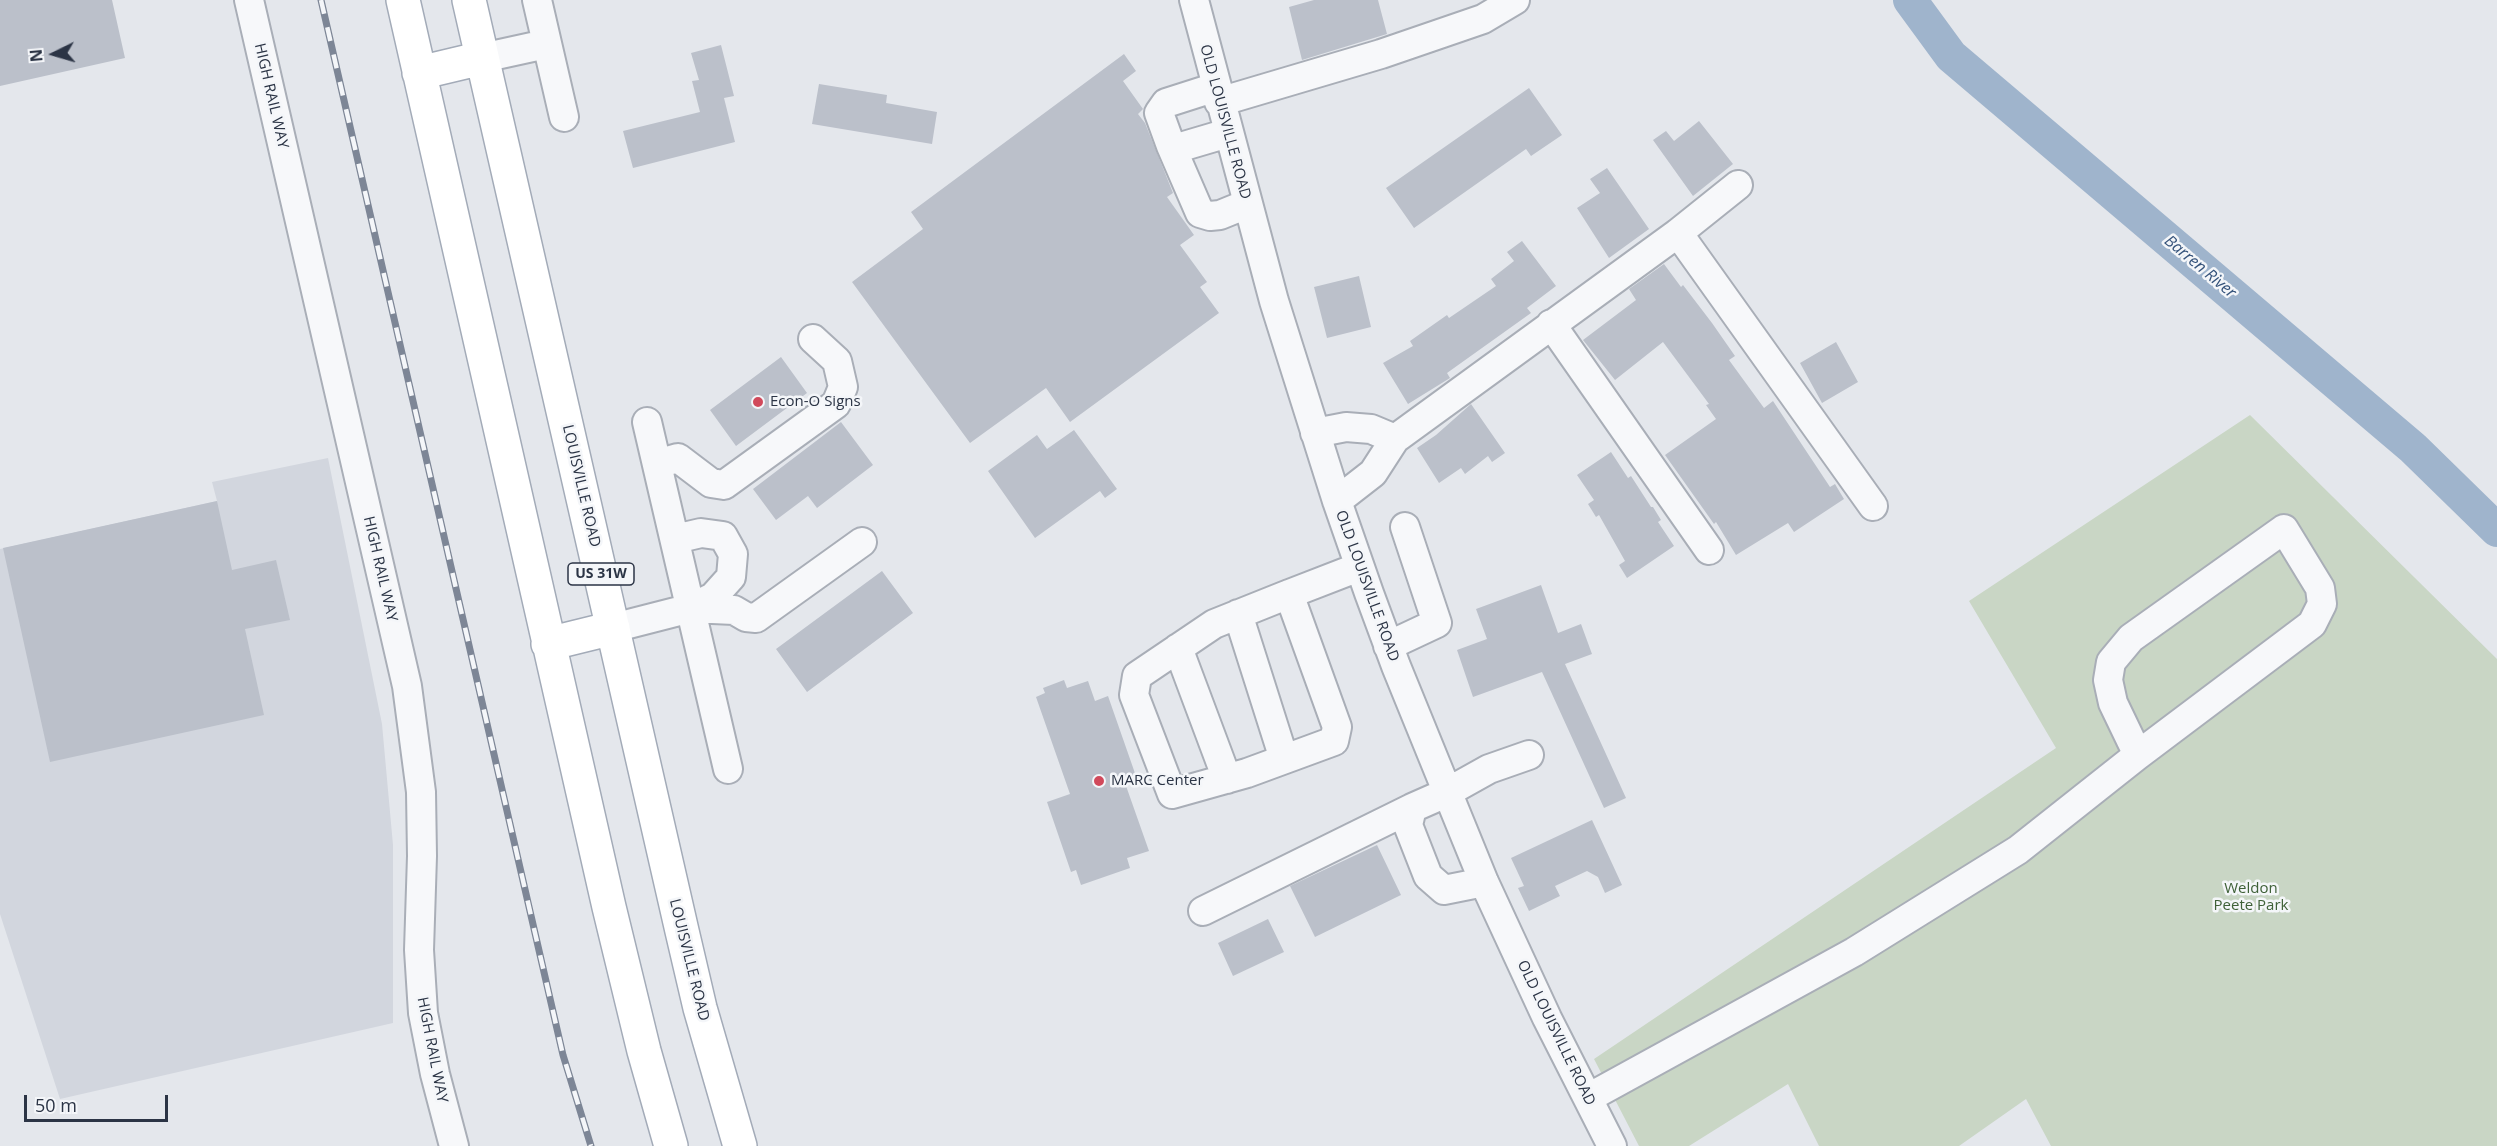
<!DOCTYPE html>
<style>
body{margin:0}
#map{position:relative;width:2497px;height:1146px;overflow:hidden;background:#e4e7ec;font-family:"Open Sans",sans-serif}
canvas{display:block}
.north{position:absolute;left:24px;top:24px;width:60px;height:60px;-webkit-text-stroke:4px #f4f6f9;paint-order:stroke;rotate:265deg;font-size:16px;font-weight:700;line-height:24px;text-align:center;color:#2b3445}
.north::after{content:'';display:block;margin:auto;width:21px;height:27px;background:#2b3445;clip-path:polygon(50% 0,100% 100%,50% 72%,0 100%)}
.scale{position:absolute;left:24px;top:1095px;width:144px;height:27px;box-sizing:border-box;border:3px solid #2b3445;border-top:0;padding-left:8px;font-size:18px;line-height:21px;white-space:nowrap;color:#2b3445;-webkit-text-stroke:4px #f4f6f9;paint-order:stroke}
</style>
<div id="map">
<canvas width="2497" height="1146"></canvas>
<div class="north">N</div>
<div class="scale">50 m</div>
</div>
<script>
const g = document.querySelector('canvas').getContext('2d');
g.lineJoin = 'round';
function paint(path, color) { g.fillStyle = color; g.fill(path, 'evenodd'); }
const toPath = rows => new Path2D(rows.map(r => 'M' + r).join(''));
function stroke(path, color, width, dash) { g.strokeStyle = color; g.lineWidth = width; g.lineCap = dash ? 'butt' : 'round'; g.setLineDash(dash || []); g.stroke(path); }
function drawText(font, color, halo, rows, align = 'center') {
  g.font = font + ' "Open Sans",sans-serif'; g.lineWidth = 5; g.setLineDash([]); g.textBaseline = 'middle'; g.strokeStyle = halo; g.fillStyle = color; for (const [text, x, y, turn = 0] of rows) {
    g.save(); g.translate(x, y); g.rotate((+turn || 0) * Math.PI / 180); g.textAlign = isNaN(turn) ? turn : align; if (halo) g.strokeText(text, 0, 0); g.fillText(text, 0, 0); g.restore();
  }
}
paint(toPath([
 [328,458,382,724,393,845,393,1023,60,1099,0,914,0,549,217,501,212,482]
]), '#d2d6de');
paint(toPath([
 [2250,415,2497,659,2497,1146,2051,1146,2026,1099,1959,1146,1819,1146,1788,1084,1689,1146,1639,1146,1594,1059,2056,748,1969,601]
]), '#c9d6c5');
stroke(toPath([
 [1910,0,1951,56,2413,448,2497,530]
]), '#9fb4cc', 34);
paint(toPath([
 [0,0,112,0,125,58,0,86],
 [1314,0,1378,0,1387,34,1302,60,1289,7],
 [721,45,734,96,724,98,735,142,633,168,623,131,700,112,692,81,699,80,691,53],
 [1124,54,1136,71,1123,81,1143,109,1138,114,1145,123,1173,193,1167,197,1194,235,1180,245,1207,282,1200,287,1219,313,1070,422,1046,388,970,443,852,282,923,229,911,212],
 [819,84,887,95,886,103,937,112,932,144,812,124],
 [1529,88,1562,135,1531,156,1526,149,1414,228,1386,188],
 [1699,121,1733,164,1693,196,1653,140,1666,131,1674,141],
 [1607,168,1649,229,1609,258,1577,208,1600,193,1590,179],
 [1522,241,1556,286,1527,308,1531,313,1447,373,1450,378,1408,404,1383,363,1413,346,1410,341,1447,315,1449,318,1496,286,1491,279,1514,261,1507,252],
 [1664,264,1681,287,1683,285,1712,323,1735,356,1729,360,1764,408,1773,401,1830,487,1835,484,1844,499,1794,532,1788,523,1736,555,1716,522,1714,524,1665,455,1716,419,1706,405,1709,404,1663,342,1615,380,1583,340,1636,300,1629,289],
 [1359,276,1371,327,1327,338,1314,287],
 [1836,342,1858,382,1822,403,1800,363],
 [781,357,807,393,736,446,710,410],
 [1471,404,1505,453,1492,462,1488,456,1465,474,1461,468,1439,483,1417,448,1436,435],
 [841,422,873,465,817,508,808,496,776,520,753,489],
 [1074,430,1117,489,1105,498,1100,491,1035,538,988,471,1037,435,1047,449],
 [1611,452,1628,478,1631,476,1651,507,1653,507,1661,520,1658,522,1674,546,1627,578,1619,565,1625,561,1599,515,1596,517,1588,504,1594,500,1577,475],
 [217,501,232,570,276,560,290,620,245,629,264,715,50,762,3,548],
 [882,571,913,613,807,692,776,649],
 [1541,585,1558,633,1581,624,1592,654,1565,664,1626,798,1604,808,1542,672,1473,697,1457,650,1487,639,1476,609],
 [1064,680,1067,688,1088,681,1095,701,1108,696,1137,779,1125,783,1149,851,1127,858,1130,868,1081,885,1076,870,1071,872,1047,802,1070,794,1036,697,1045,693,1043,688],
 [1592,820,1622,885,1605,893,1598,877,1587,871,1555,886,1560,896,1529,911,1518,888,1524,886,1511,858],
 [1377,845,1401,895,1315,937,1290,886],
 [1268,919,1284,952,1233,976,1218,943]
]), '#bbc0ca');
const minor = toPath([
 [249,0,407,686,421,792,422,856,419,950,423,1013,435,1074,454,1146],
 [537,0,564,117],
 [1194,0,1274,301,1337,501,1369,593,1396,666,1484,882,1547,1018,1612,1146],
 [482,58,546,44],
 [1216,87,1166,103,1159,113,1171,146,1200,213,1210,216,1220,215,1247,204],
 [1219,102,1381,54,1483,19,1515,0],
 [1174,153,1184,146,1228,133],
 [1678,233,1873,506],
 [1551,324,1709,550],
 [647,422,728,769],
 [1315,433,1346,427,1371,429,1395,439,1678,233,1738,185],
 [657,464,678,458,711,483,724,485,836,404,843,387,837,361,813,339],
 [1337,501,1373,473,1395,439],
 [1289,594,1337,727,1334,741,1247,773,1172,794,1134,695,1137,676,1214,624,1284,596,1359,567],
 [691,608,734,610,746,617,756,618,862,542],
 [1238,614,1284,759],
 [613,628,691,608,713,597,731,577,733,554,723,536,701,533,675,539],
 [1388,646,1437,623,1405,527],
 [1178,648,1227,779],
 [1484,882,1444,890,1428,876,1408,825,1412,808,1446,793,1489,769,1529,755],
 [1203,911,1412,808],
 [1588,1098,1854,952,2018,850,2138,755,2312,624,2322,604,2320,588,2284,529,2131,638,2111,662,2108,680,2113,703,2138,755]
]);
const major = toPath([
 [403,0,609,907,644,1051,671,1146],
 [469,0,682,931,700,1008,740,1146],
 [419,73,482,58],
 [548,644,613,628]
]);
stroke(minor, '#a9aeb7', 32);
stroke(major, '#a3abb8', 36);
stroke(minor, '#f7f8fa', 28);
stroke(major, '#fff', 33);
const rail = toPath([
 [321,0,563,1055,591,1146]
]);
stroke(rail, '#7d8696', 7);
stroke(rail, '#f4f6f9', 4.5, [14]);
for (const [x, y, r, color] of [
 [758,402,6,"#d1495b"],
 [1099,781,6,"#d1495b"]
]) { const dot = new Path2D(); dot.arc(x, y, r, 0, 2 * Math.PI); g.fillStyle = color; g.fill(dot); stroke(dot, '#f4f6f9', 2); }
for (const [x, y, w] of [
 [601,574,66]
]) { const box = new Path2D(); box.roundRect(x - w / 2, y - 11, w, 22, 4.5); g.fillStyle = '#f4f6f9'; g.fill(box); stroke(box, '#2b3445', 1.5); }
drawText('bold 14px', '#2b3445', null, [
 ["US 31W",601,574]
]);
drawText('15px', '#2b3445', '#f4f6f9', [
 ["HIGH RAIL WAY",271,96,77],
 ["OLD LOUISVILLE ROAD",1225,122,75],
 ["LOUISVILLE ROAD",581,486,77],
 ["HIGH RAIL WAY",380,569,77],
 ["OLD LOUISVILLE ROAD",1367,586,70],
 ["LOUISVILLE ROAD",689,960,76],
 ["OLD LOUISVILLE ROAD",1556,1033,64],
 ["HIGH RAIL WAY",432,1050,79]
]);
drawText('15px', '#2b3445', '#f4f6f9', [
 ["Econ-O Signs",770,402],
 ["MARC Center",1111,781]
], 'left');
drawText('15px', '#3f6138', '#f4f6f9', [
 ["Weldon",2251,889],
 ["Peete Park",2251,906]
]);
drawText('italic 16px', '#34527a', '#f4f6f9', [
 ["Barren River",2200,267,40]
]);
</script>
